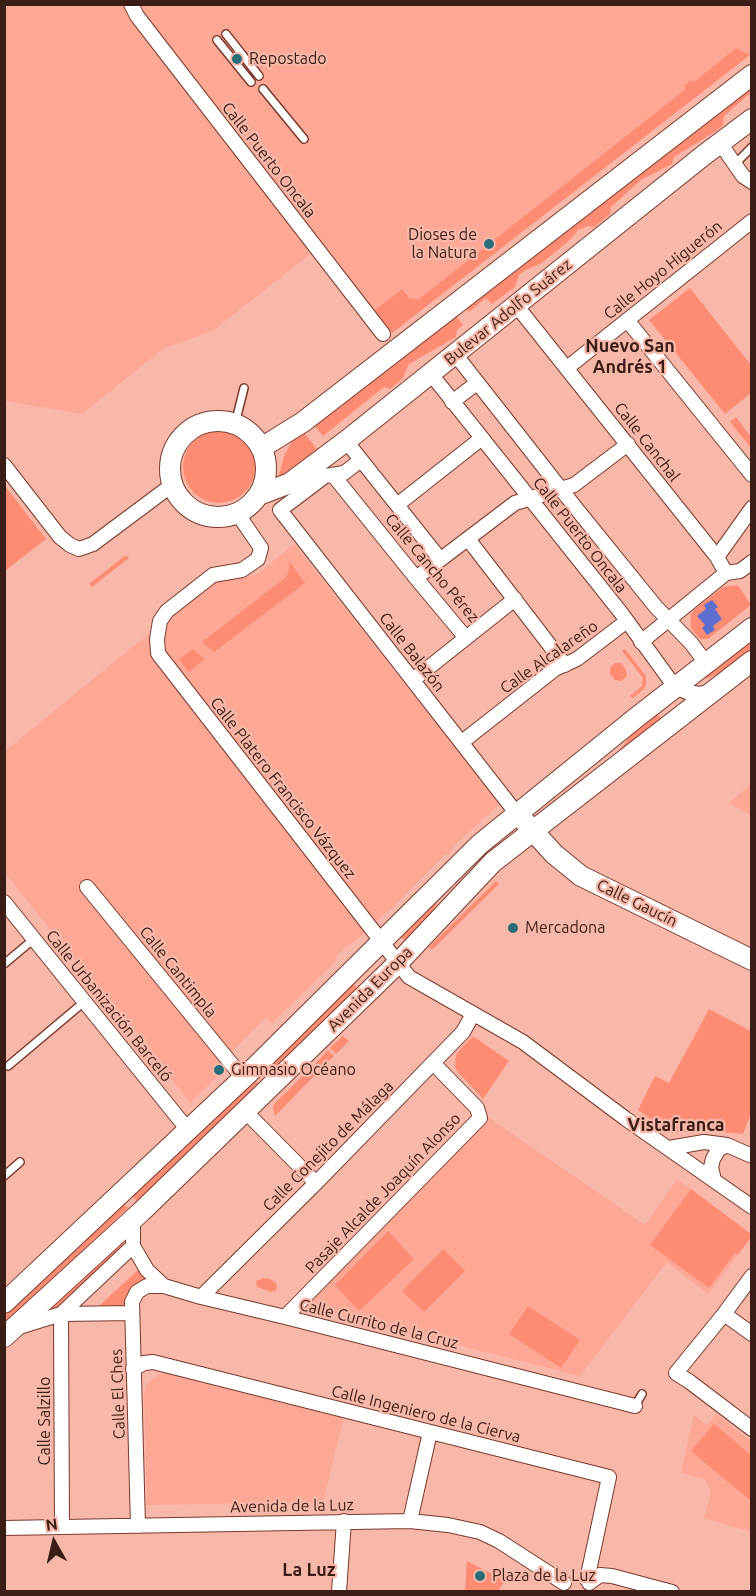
<!DOCTYPE html>
<meta charset="utf-8">
<style>
body{margin:0}
#map{position:relative;width:756px;height:1596px;overflow:hidden;background:#f7b8aa;font-family:Ubuntu,sans-serif}
canvas{display:block}
.frame{position:absolute;inset:0;border:6px solid #3a1d16;pointer-events:none}
.north{position:absolute;left:24px;top:1512px;width:60px;height:60px;-webkit-text-stroke:4px #f7b8aa;paint-order:stroke;rotate:352deg;font-size:16px;font-weight:700;line-height:24px;text-align:center;color:#3a1d16}
.north::after{content:'';display:block;margin:auto;width:21px;height:27px;background:#3a1d16;clip-path:polygon(50% 0,100% 100%,50% 72%,0 100%)}
</style>
<div id="map">
<canvas width="756" height="1596"></canvas>
<div class="frame"></div>
<div class="north">N</div>
</div>
<script>
const g = document.querySelector('canvas').getContext('2d');
g.lineJoin = 'round';
function paint(path, color) { g.fillStyle = color; g.fill(path, 'evenodd'); }
const toPath = rows => new Path2D(rows.map(r => 'M' + r).join(''));
function stroke(path, color, width, dash) { g.strokeStyle = color; g.lineWidth = width; g.lineCap = dash ? 'butt' : 'round'; g.setLineDash(dash || []); g.stroke(path); }
function drawText(font, color, halo, rows, align = 'center') {
  g.font = font + ' Ubuntu,sans-serif'; g.lineWidth = 4.5; g.setLineDash([]); g.textBaseline = 'middle'; g.strokeStyle = halo; g.fillStyle = color; for (const [text, x, y, turn = 0] of rows) {
    g.save(); g.translate(x, y); g.rotate((+turn || 0) * Math.PI / 180); g.textAlign = isNaN(turn) ? turn : align; if (halo) g.strokeText(text, 0, 0); g.fillText(text, 0, 0); g.restore();
  }
}
paint(toPath([
 [4,5,751,5,751,54,392,333,323,244,214,330,163,349,82,414,5,401],
 [294,544,500,804,455,845,448,855,446,854,387,913,386,912,361,936,337,955,336,961,272,1023,266,1017,231,1053,221,1073,190,1103,164,1070,166,1068,121,1012,113,1002,110,1004,5,873,5,751,131,648,217,581,256,575],
 [751,784,751,815,729,803],
 [488,1117,645,1225,677,1179,751,1234,751,1237,708,1294,667,1262,580,1376,302,1306],
 [166,1373,344,1417,323,1502,147,1505,144,1394,146,1386,149,1382,158,1375],
 [716,1414,751,1441,751,1532,704,1518,711,1492,705,1479,681,1473,694,1415,707,1425]
]), '#fda895');
paint(toPath([
 [736,48,750,55,392,333,375,310,402,289,410,299,419,299,686,89,684,86,691,80,694,82],
 [751,84,751,95,748,95,724,116,723,125,716,131,674,157,672,164,641,180,611,207,610,214,594,227,588,226,578,230,571,239,542,263,526,270,519,275,515,287,492,304,486,298,469,312,465,305],
 [690,288,751,365,751,393,725,414,649,320],
 [455,314,463,325,457,330,456,337,409,364,403,378,390,389,384,387,323,436,313,424],
 [736,417,751,437,751,448,730,422],
 '183 467a36 36 0 1 1 72 0a36 36 0 1 1-72 0Z',
 [303,431,320,453,278,479,284,456,291,443],
 [5,486,46,539,5,571],
 [126,555,129,558,92,587,89,584],
 [289,561,305,583,214,652,202,642,286,577,289,570],
 [738,585,751,605,708,639,700,639,693,631,691,627,691,614,694,610,723,587],
 [751,640,751,649,720,673,706,679,705,676],
 [193,649,205,659,189,672,179,659],
 [625,649,646,676,646,683,644,689,633,698,630,696,642,686,643,678,622,651],
 [615,663,621,663,626,670,627,676,621,681,615,680,610,674,610,667],
 [657,714,662,719,615,756,636,729],
 [496,881,499,884,432,950,429,947],
 [432,902,435,903,437,904,426,920,409,938,406,940,399,937],
 [352,982,357,988,268,1074,262,1069],
 [709,1009,751,1031,751,1113,743,1134,701,1130,676,1133,666,1130,638,1110,655,1076,669,1083],
 [343,1036,349,1041,336,1054,330,1048],
 [473,1036,509,1061,483,1099,458,1072,455,1067,456,1054],
 [328,1050,334,1056,320,1070,314,1065],
 [313,1066,318,1072,275,1116,273,1108,274,1104],
 [253,1078,259,1084,137,1201,131,1195],
 [691,1189,751,1234,751,1237,738,1255,735,1253,709,1288,650,1245],
 [123,1203,128,1208,8,1321,5,1317,4,1315],
 [388,1231,414,1259,359,1311,335,1285],
 [124,1237,123,1249,60,1309,53,1312,44,1311],
 [443,1249,465,1271,424,1312,402,1291],
 [139,1269,150,1282,127,1306,99,1306],
 [264,1278,270,1279,276,1283,277,1289,275,1291,271,1292,257,1287,256,1281],
 [528,1306,580,1340,561,1368,509,1334],
 [714,1424,751,1455,751,1501,691,1451],
 [467,1561,496,1576,504,1582,498,1591,465,1591]
]), '#fe8c73');
paint(toPath([
 [712,600,718,607,715,609,722,619,713,626,715,630,707,635,702,628,705,625,697,616,706,609,704,605]
]), '#5d6ed1');
const lane = toPath([
 [226,34,259,76],
 [217,40,251,82],
 [263,89,304,139],
 [735,164,752,147],
 [235,424,244,388],
 [4,964,34,939],
 [8,1066,84,1002],
 [4,1176,20,1162],
 [635,1406,642,1394]
]);
const street = toPath([
 [131,4,137,16,383,334],
 [720,143,743,176,752,182],
 [516,305,717,557,726,573],
 [627,320,752,475],
 [455,354,575,507,656,607,691,643,706,663],
 [567,368,752,221],
 [431,374,622,614,675,687,687,692,699,694,712,691],
 [452,402,477,383],
 [346,441,440,559],
 [361,460,344,473,325,476,280,510,517,814],
 [4,465,60,537,70,545,79,549,93,544,172,485],
 [333,475,416,578,466,638],
 [397,505,482,438],
 [237,513,261,548,258,559,242,570,213,575,167,611,160,621,157,639,158,653,160,656,409,977,523,1042,626,1119,752,1207],
 [468,539,565,665],
 [717,557,752,508],
 [726,573,740,571,752,562],
 [416,578,515,503,574,485,628,444],
 [641,642,726,573],
 [413,680,515,599],
 [462,742,555,669,577,659,627,621],
 [87,887,243,1078],
 [4,902,188,1130],
 [245,1111,316,1183],
 [669,1148,704,1142,727,1145,752,1156],
 [714,1180,711,1167,713,1159,718,1150,727,1145],
 [133,1246,147,1270,164,1286,201,1297,285,1317,635,1406],
 [752,1276,724,1314,676,1373,690,1382,752,1429],
 [201,1297,316,1183,463,1032,473,1014],
 [61,1314,62,1527],
 [61,1314,133,1246,133,1219],
 [724,1314,752,1334],
 [285,1317,480,1118,477,1108,433,1063],
 [19,1327,61,1314,132,1313],
 [133,1369,144,1363,153,1362,609,1477,587,1580],
 [410,1521,430,1432],
 [138,1526,132,1302,137,1292,147,1286,164,1286],
 [4,1528,410,1521,448,1525,480,1532,499,1541,564,1583],
 [589,1583,600,1575,612,1576,672,1592],
 [339,1592,344,1521]
]);
const secondary = toPath([
 '170 469a48 48 0 1 1 96 0a48 48 0 1 1-96 0Z',
 [261,448,303,422,752,75],
 [259,495,290,483,346,441,704,155,752,119],
 [525,822,554,854,581,876,752,960],
 [4,1303,254,1068,480,844,637,717,752,628],
 [4,1337,142,1211,398,963,493,862,752,661]
]);
stroke(lane, '#7b392b', 10);
stroke(street, '#7b392b', 16);
stroke(secondary, '#7b392b', 22);
stroke(lane, '#fff', 7);
stroke(street, '#fff', 14);
stroke(secondary, '#fff', 20);
for (const [x, y, r, color] of [
 [237,59,6,"#276d7b"],
 [489,244,6,"#276d7b"],
 [513,928,6,"#276d7b"],
 [219,1070,6,"#276d7b"],
 [480,1576,6,"#276d7b"]
]) { const dot = new Path2D(); dot.arc(x, y, r, 0, 2 * Math.PI); g.fillStyle = color; g.fill(dot); stroke(dot, '#f7b8aa', 2); }
drawText('16px', '#3a1d16', '#f7b8aa', [
 ["Repostado",249,59],
 ["Dioses de",477,235,"right"],
 ["la Natura",477,253,"right"],
 ["Mercadona",525,928],
 ["Gimnasio Océano",231,1070],
 ["Plaza de la Luz",492,1576]
], 'left');
drawText('16px', '#3a1d16', '#f7b8aa', [
 ["Calle Puerto Oncala",269,160,52],
 ["Calle Hoyo Higuerón",663,270,-39],
 ["Bulevar Adolfo Suárez",508,312,-39],
 ["Calle Canchal",647,442,52],
 ["Calle Puerto Oncala",580,535,52],
 ["Calle Cancho Pérez",432,568,50],
 ["Calle Balazón",412,652,52],
 ["Calle Alcalareño",549,657,-35],
 ["Calle Platero Francisco Vázquez",283,788,52],
 ["Calle Gaucín",637,903,26],
 ["Calle Cantimpla",178,972,51],
 ["Avenida Europa",370,989,-45],
 ["Calle Urbanización Barceló",109,1006,51],
 ["Calle Conejito de Málaga",328,1146,-45],
 ["Pasaje Alcalde Joaquín Alonso",383,1193,-46],
 ["Calle Currito de la Cruz",379,1324,14],
 ["Calle El Ches",118,1394,-92],
 ["Calle Ingeniero de la Cierva",426,1414,14],
 ["Calle Salzillo",45,1421,-90],
 ["Avenida de la Luz",292,1506,-1]
]);
drawText('bold 18px', '#3a1d16', '#f7b8aa', [
 ["Nuevo San",630,346],
 ["Andrés 1",630,367],
 ["Vistafranca",676,1125],
 ["La Luz",309,1570]
]);
</script>
